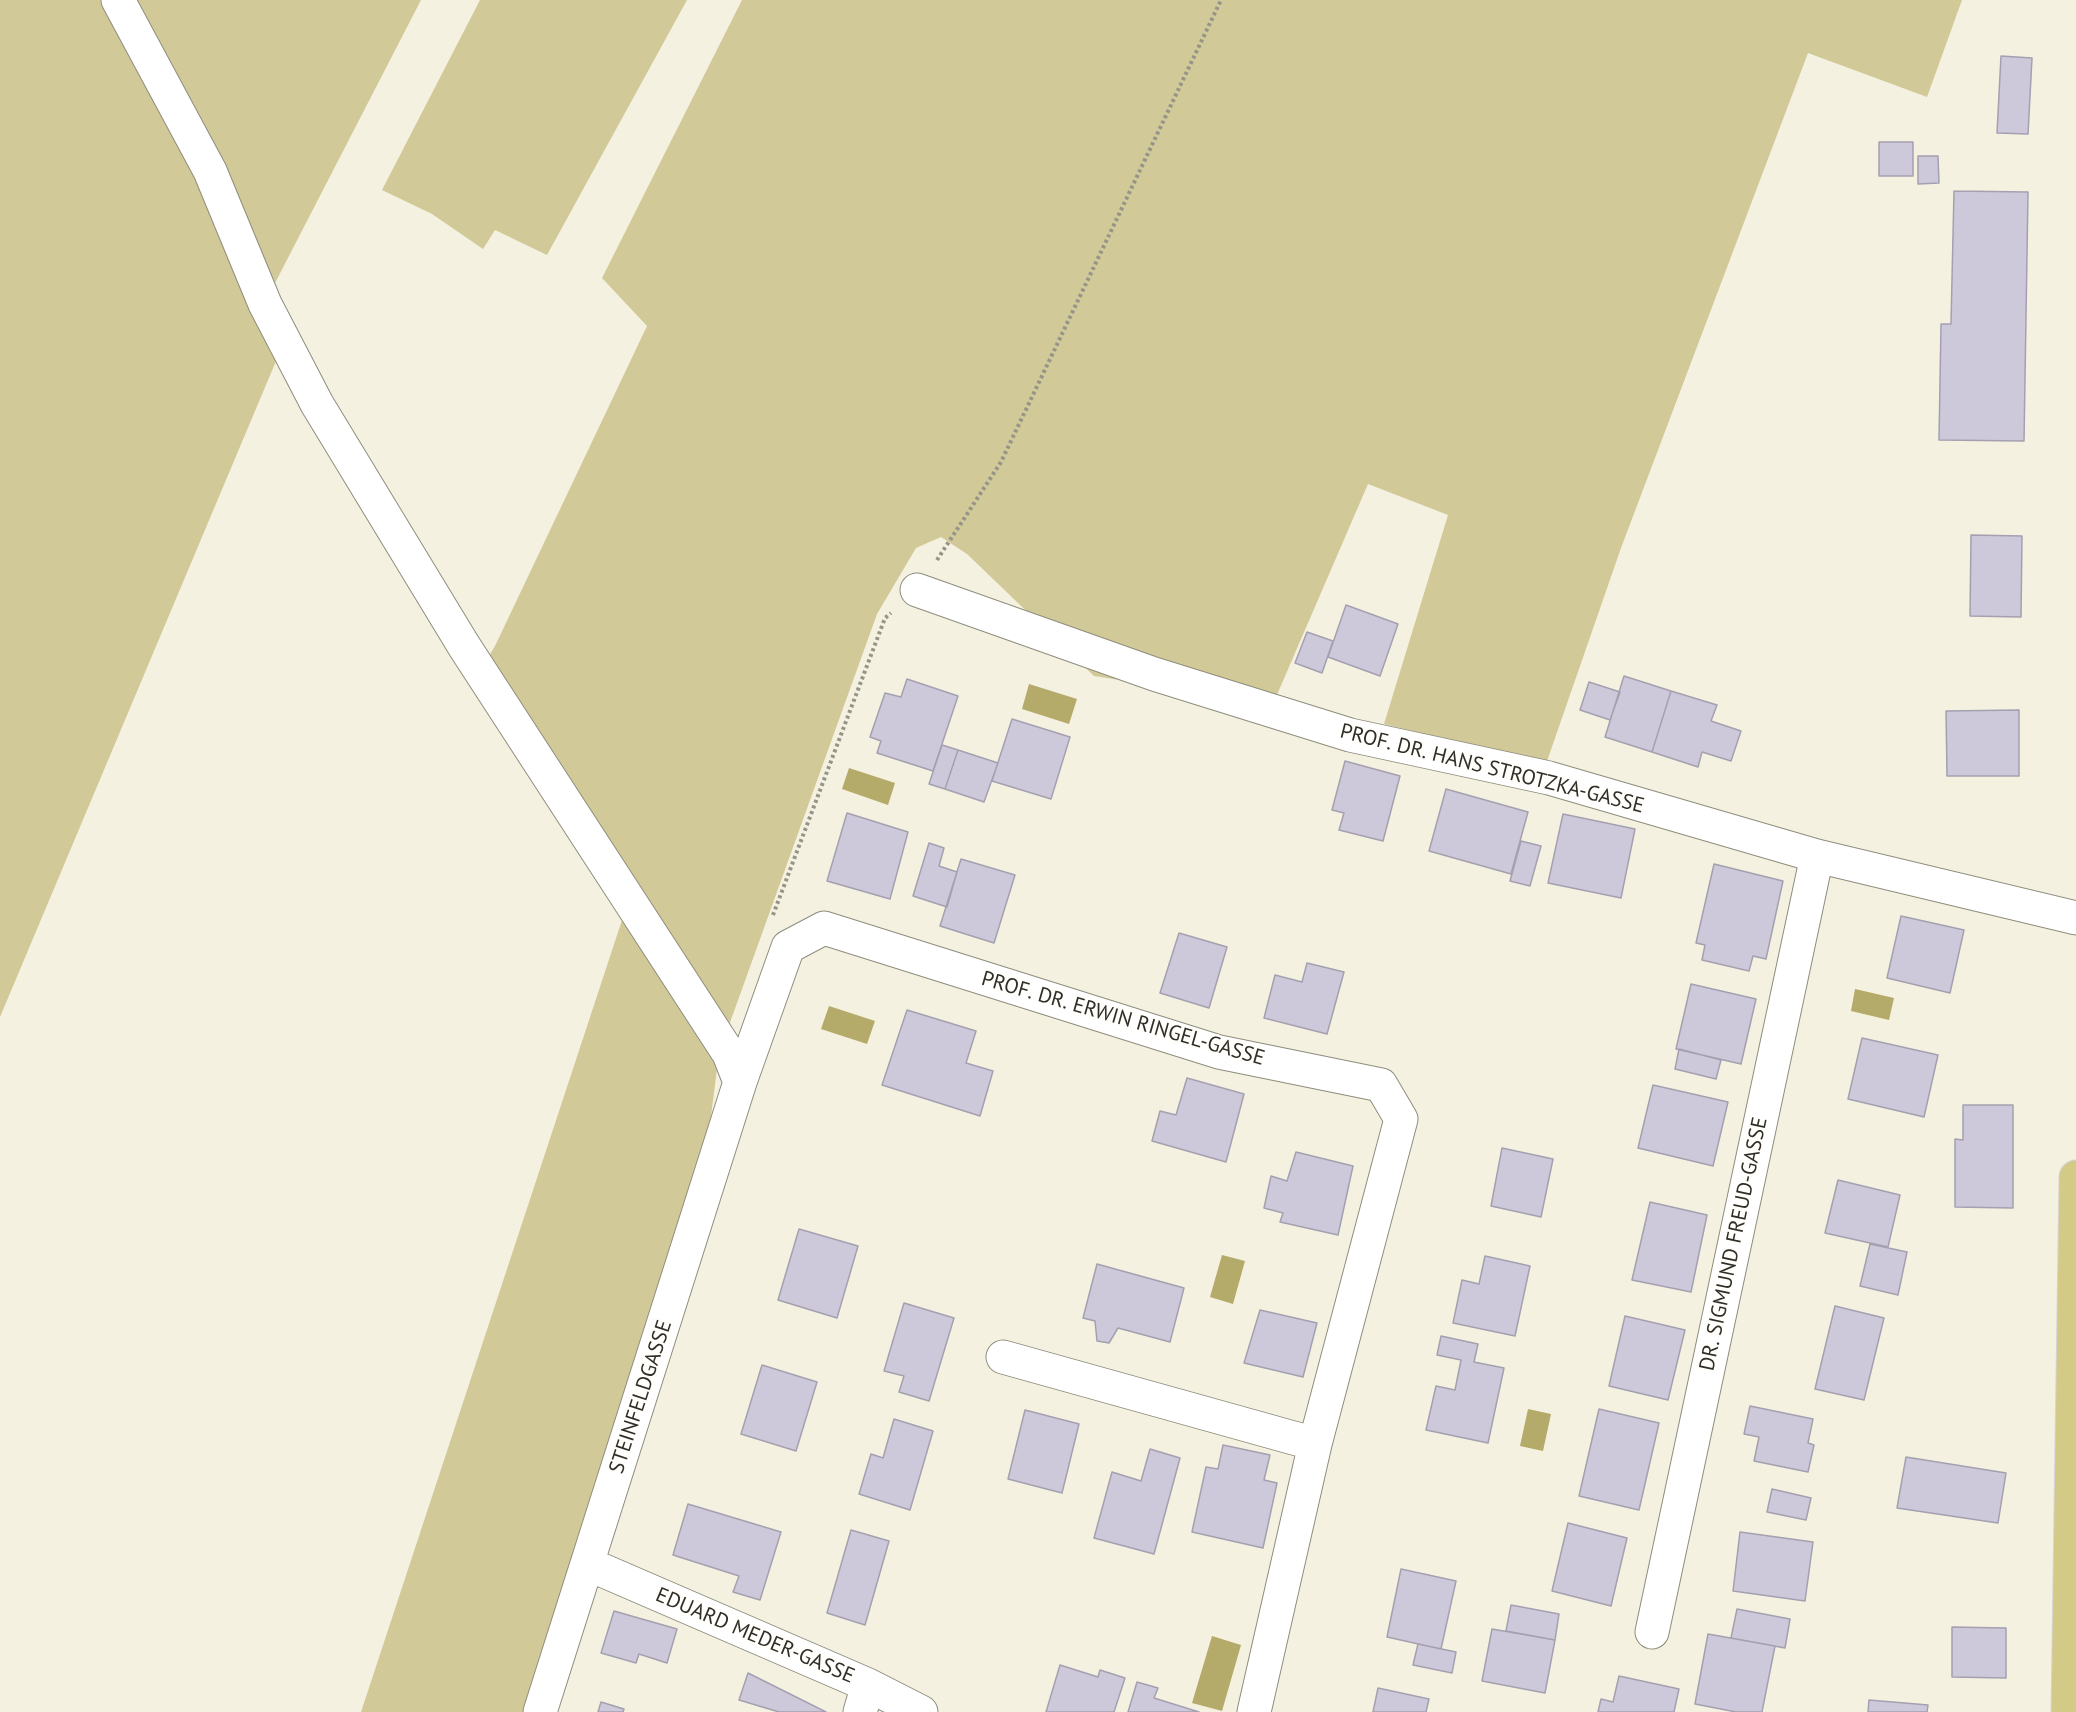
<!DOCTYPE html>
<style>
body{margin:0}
canvas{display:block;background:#f4f1e0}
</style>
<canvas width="2076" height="1712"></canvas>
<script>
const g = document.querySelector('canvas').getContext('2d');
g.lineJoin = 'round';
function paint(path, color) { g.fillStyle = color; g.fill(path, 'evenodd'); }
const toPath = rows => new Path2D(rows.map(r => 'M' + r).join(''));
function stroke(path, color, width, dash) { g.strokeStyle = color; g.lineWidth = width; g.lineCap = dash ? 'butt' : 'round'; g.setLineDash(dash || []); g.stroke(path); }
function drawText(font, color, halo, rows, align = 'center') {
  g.font = font + ' "PT Sans",sans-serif'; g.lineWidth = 4.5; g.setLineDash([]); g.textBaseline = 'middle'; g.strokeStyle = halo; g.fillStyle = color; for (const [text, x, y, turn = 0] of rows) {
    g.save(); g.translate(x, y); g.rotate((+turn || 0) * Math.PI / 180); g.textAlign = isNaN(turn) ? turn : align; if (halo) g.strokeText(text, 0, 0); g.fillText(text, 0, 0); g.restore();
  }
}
paint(toPath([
 [0,0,112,0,178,121,245,298,279,354,0,1017],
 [130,0,421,0,274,285],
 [480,0,687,0,547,255,495,230,483,249,432,214,382,190],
 [742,0,1962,0,1927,97,1808,53,1621,548,1546,764,1384,724,1448,515,1368,484,1273,704,1094,676,967,554,941,537,916,548,877,614,719,1053,709,1132,523,1712,361,1712,624,914,477,676,495,646,647,326,602,278]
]), '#d1c998');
paint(toPath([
 [1029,684,1077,699,1069,724,1022,709],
 [849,768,895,783,888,805,842,789],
 [1855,989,1894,998,1889,1020,1851,1011],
 [829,1006,875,1021,867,1044,821,1029],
 [1222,1255,1245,1261,1233,1304,1210,1297],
 [1528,1409,1551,1414,1543,1451,1520,1446],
 [1212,1636,1241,1645,1222,1711,1192,1703]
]), '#b4aa69');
const building = toPath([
 [2001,56,2032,58,2028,134,1997,133,2001,56],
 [1879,142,1913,142,1913,176,1879,176,1879,142],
 [1918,156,1938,156,1939,183,1918,184,1918,156],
 [1954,191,2028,192,2024,441,1939,440,1941,324,1951,324,1954,191],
 [1971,535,2022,536,2021,617,1970,616,1971,535],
 [1346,605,1398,624,1380,676,1328,657,1346,605],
 [1307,632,1333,641,1322,673,1295,663,1307,632],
 [1624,676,1671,691,1652,752,1605,737,1624,676],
 [907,679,958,696,933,771,877,753,881,741,870,737,885,693,901,697,907,679],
 [1589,682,1620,692,1610,720,1580,710,1589,682],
 [1671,691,1717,705,1711,721,1741,731,1731,761,1702,752,1698,767,1652,752,1671,691],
 [2019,710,2019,776,1947,776,1946,711,2019,710],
 [1012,719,1070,737,1051,799,992,781,1012,719],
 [942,745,958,750,945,789,929,784,942,745],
 [958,750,998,763,984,802,945,789,958,750],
 [1345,761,1400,776,1383,841,1339,830,1344,813,1332,810,1345,761],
 [1446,789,1528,812,1511,874,1429,851,1446,789],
 [847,813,908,832,890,899,827,881,847,813],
 [1563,814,1635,829,1621,898,1548,883,1563,814],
 [1521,841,1541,846,1530,886,1510,881,1521,841],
 [929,843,944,848,939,866,957,872,947,907,913,896,929,843],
 [961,859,1015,875,994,943,940,926,961,859],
 [1714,864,1783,881,1766,959,1753,956,1749,971,1702,960,1705,945,1696,943,1714,864],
 [1901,916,1964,930,1950,993,1887,978,1901,916],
 [1179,933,1227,947,1209,1008,1160,993,1179,933],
 [1307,963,1344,972,1327,1034,1264,1018,1275,975,1302,982,1307,963],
 [1691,984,1756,999,1741,1064,1676,1049,1691,984],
 [907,1010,976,1031,966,1063,993,1071,980,1116,882,1085,907,1010],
 [1862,1038,1938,1055,1924,1117,1848,1099,1862,1038],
 [1679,1049,1721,1060,1716,1079,1675,1069,1679,1049],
 [1187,1078,1244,1094,1226,1162,1152,1141,1160,1111,1176,1115,1187,1078],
 [1653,1085,1728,1102,1713,1166,1638,1148,1653,1085],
 [1963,1105,2013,1105,2013,1208,1955,1207,1955,1139,1963,1140,1963,1105],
 [1502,1148,1553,1159,1541,1217,1491,1206,1502,1148],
 [1296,1152,1353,1166,1338,1235,1280,1222,1283,1213,1264,1208,1271,1176,1287,1181,1296,1152],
 [1838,1180,1900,1195,1888,1247,1825,1233,1838,1180],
 [1650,1202,1707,1215,1691,1292,1632,1280,1650,1202],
 [799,1229,858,1246,837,1318,778,1300,799,1229],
 [1870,1244,1907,1252,1898,1295,1860,1286,1870,1244],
 [1485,1256,1530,1266,1515,1336,1453,1323,1462,1280,1479,1284,1485,1256],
 [1097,1264,1184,1288,1170,1342,1118,1328,1109,1343,1097,1341,1095,1321,1083,1318,1097,1264],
 [904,1303,954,1318,929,1401,899,1392,904,1376,884,1371,904,1303],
 [1835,1306,1884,1318,1864,1400,1815,1389,1835,1306],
 [1260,1310,1317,1323,1303,1377,1244,1363,1260,1310],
 [1625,1316,1685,1330,1668,1400,1609,1386,1625,1316],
 [1441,1336,1478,1344,1474,1362,1504,1368,1488,1443,1426,1430,1436,1386,1455,1390,1461,1360,1437,1355,1441,1336],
 [762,1365,817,1382,796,1451,741,1434,762,1365],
 [1750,1406,1813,1419,1808,1443,1814,1445,1808,1472,1754,1461,1759,1437,1744,1434,1750,1406],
 [1599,1409,1659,1423,1639,1510,1579,1496,1599,1409],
 [1025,1410,1079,1424,1062,1493,1008,1479,1025,1410],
 [894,1419,933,1431,910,1510,859,1494,871,1454,883,1458,894,1419],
 [1223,1445,1270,1455,1264,1480,1277,1483,1263,1548,1192,1532,1206,1467,1218,1469,1223,1445],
 [1150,1449,1180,1458,1154,1554,1094,1538,1112,1472,1141,1481,1150,1449],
 [1906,1457,2006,1473,1998,1523,1897,1508,1906,1457],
 [1772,1489,1811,1498,1806,1520,1767,1512,1772,1489],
 [688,1504,781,1532,760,1600,733,1592,739,1576,673,1555,688,1504],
 [1568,1523,1627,1538,1611,1606,1552,1591,1568,1523],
 [851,1530,889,1541,865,1625,827,1613,851,1530],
 [1740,1532,1813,1542,1805,1601,1733,1591,1740,1532],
 [1401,1569,1456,1581,1441,1649,1387,1637,1401,1569],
 [1511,1605,1559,1614,1555,1640,1506,1631,1511,1605],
 [1737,1609,1790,1619,1785,1648,1731,1638,1737,1609],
 [614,1611,677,1629,667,1663,639,1654,636,1663,601,1653,614,1611],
 [1952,1627,2006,1628,2006,1678,1952,1677,1952,1627],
 [1492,1629,1555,1640,1545,1693,1482,1681,1492,1629],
 [1708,1634,1775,1646,1762,1712,1736,1712,1695,1704,1708,1634],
 [1418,1644,1456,1652,1452,1673,1413,1665,1418,1644],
 [1060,1665,1098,1677,1100,1670,1125,1678,1114,1712,1046,1712,1060,1665],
 [748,1673,826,1712,779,1712,739,1700,748,1673],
 [1619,1676,1679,1689,1674,1712,1598,1712,1601,1699,1613,1702,1619,1676],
 [1137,1682,1158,1688,1154,1698,1199,1712,1128,1712,1137,1682],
 [1378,1688,1429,1699,1426,1712,1373,1712,1378,1688],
 [1869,1700,1928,1705,1927,1712,1868,1712,1869,1700],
 [601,1702,624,1709,623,1712,598,1712,601,1702]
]);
paint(building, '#cdc9da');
stroke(building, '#a4a0b0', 1.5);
const minor = toPath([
 [118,0,210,171,265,304,317,404,464,646,729,1054,740,1082],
 [917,590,1154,674,1350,735,1549,778,1817,856,2076,918],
 [1003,1357,1315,1444],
 [588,1564,868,1685,921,1712],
 [1652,1632,1817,856],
 [540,1712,740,1082,788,947,824,928,1219,1052,1381,1085,1401,1119,1315,1444,1254,1712],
 [860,1712,868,1685]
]);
const major = toPath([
 [2068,1712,2076,1177]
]);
stroke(minor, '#8f8d7d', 35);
stroke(major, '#d5d5d4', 35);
stroke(toPath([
 [937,560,1001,462,1221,0],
 [773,915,885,618,891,613]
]), '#969488', 4, [3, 3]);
stroke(minor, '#fff', 33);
stroke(major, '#d4ca88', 33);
drawText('21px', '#2f2e27', '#fffefb', [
 ["PROF. DR. HANS STROTZKA-GASSE",1492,769,14],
 ["PROF. DR. ERWIN RINGEL-GASSE",1123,1019,16],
 ["DR. SIGMUND FREUD-GASSE",1734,1244,-78],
 ["STEINFELDGASSE",641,1397,-72],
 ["EDUARD MEDER-GASSE",755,1636,23]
]);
</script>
